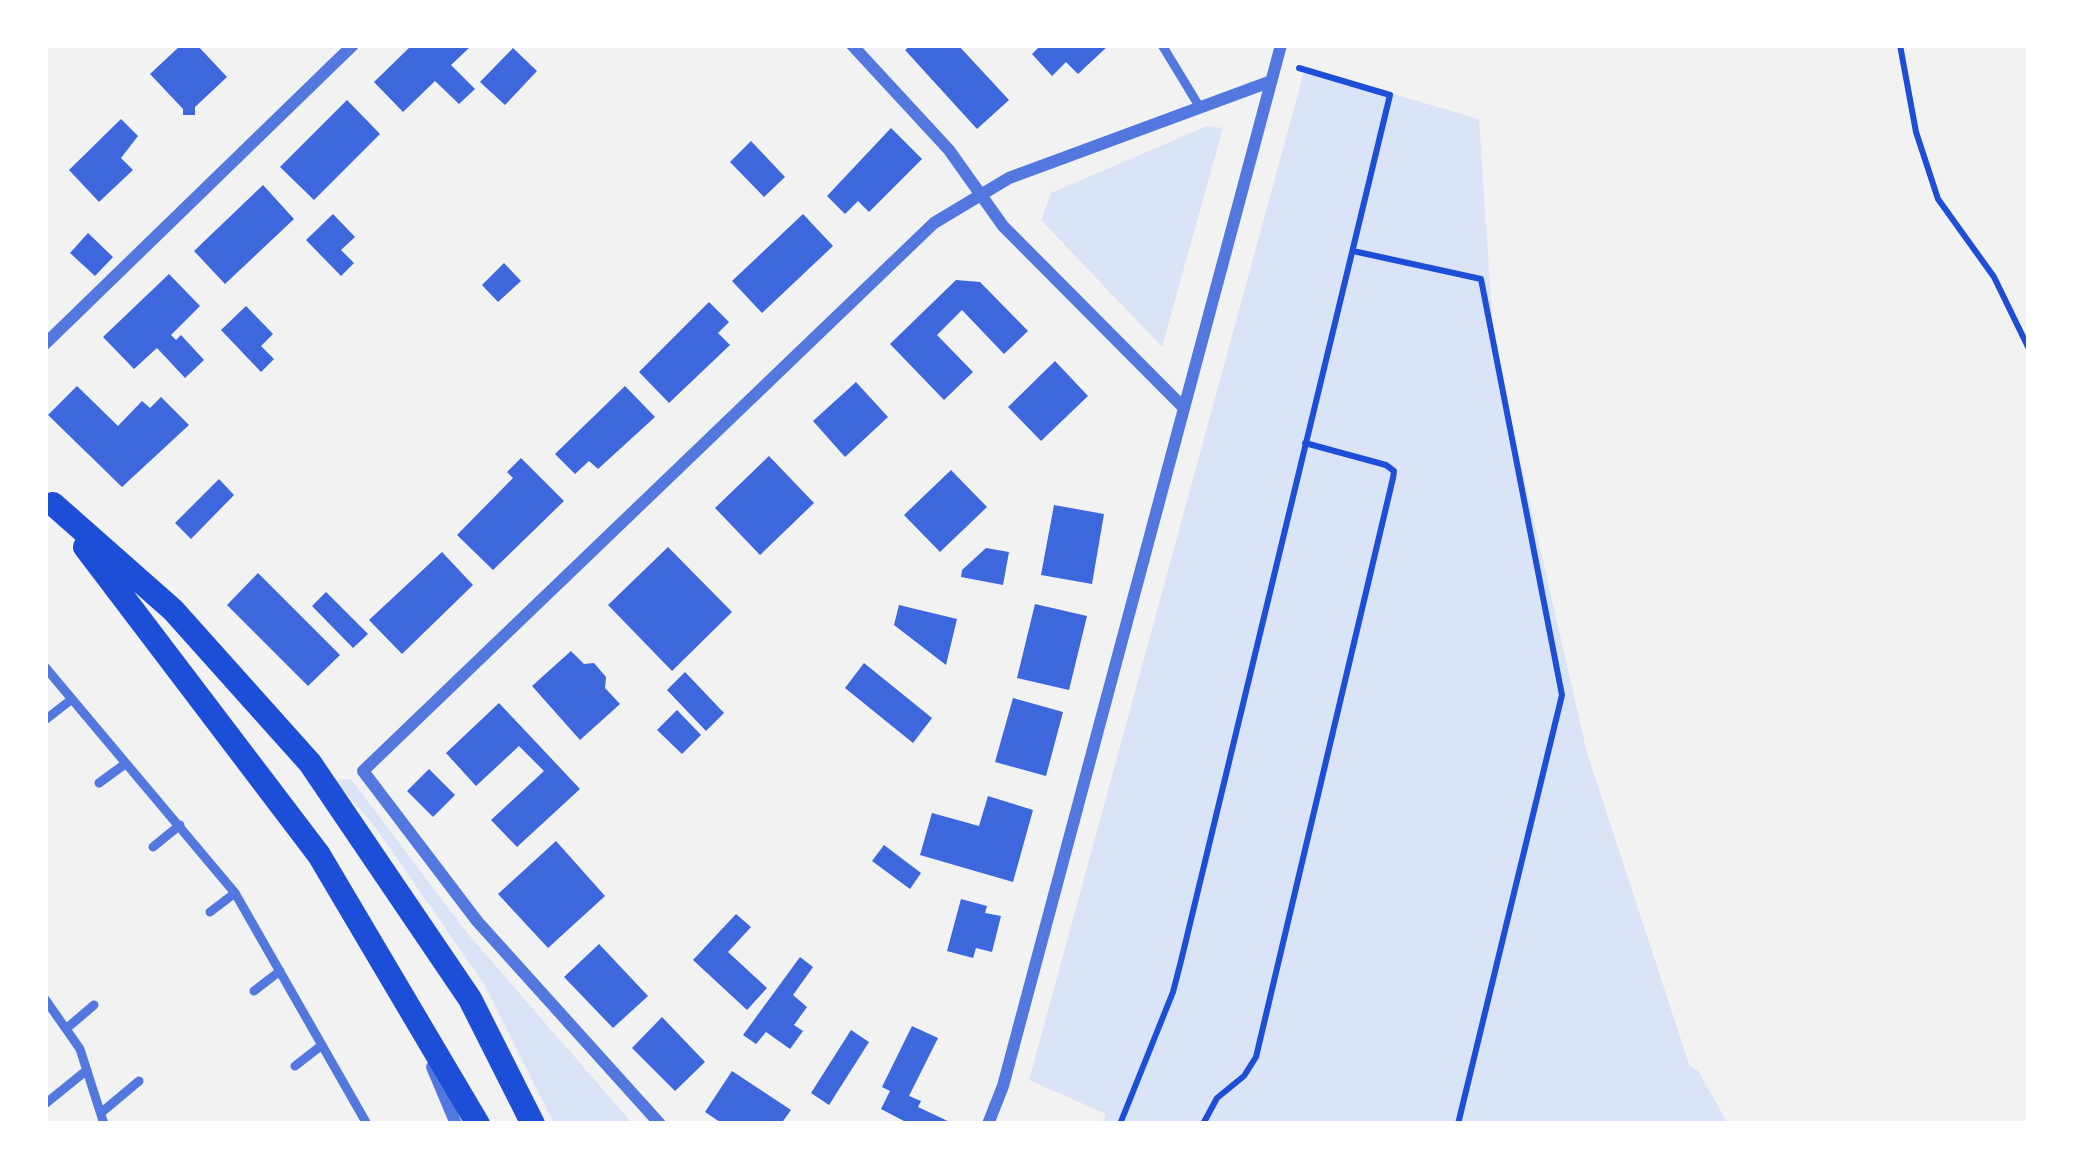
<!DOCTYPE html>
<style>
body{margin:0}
#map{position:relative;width:2074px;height:1169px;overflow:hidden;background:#f2f2f2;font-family:"Source Serif 4",serif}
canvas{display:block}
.frame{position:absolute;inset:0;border:48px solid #fff;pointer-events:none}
</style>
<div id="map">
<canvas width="2074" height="1169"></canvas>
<div class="frame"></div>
</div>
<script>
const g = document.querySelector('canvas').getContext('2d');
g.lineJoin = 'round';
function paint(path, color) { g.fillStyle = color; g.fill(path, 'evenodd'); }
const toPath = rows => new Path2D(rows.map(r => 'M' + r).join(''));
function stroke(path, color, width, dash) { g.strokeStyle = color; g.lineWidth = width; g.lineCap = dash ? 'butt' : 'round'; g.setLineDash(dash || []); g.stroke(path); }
paint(toPath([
 [1305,68,1479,119,1494,346,1587,753,1689,1064,1699,1072,1728,1124,1102,1124,1106,1114,1029,1080],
 [1207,126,1223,128,1162,347,1041,220,1051,193],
 [351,779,468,934,633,1124,554,1124,484,984,373,824,334,780]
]), '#dbe4f7');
paint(toPath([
 [181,45,197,45,227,77,195,107,195,115,183,115,183,109,150,74],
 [412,45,466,45,469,48,451,65,475,89,459,104,435,81,403,112,374,82],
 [911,45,958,45,1009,100,977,129,905,50],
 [1041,45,1109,45,1078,74,1066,62,1052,76,1032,54],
 [513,48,537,71,505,105,480,82],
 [347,100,380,134,314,200,280,167],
 [121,119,138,136,121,158,133,170,99,202,69,170],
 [891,128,922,159,869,212,858,201,845,214,827,196],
 [751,141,785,177,764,197,730,162],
 [263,185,294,219,225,284,194,251],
 [333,214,355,237,341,250,354,263,341,276,306,240],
 [803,214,833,246,762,313,732,281],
 [88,233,113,257,95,276,70,253],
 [504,263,521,281,498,302,482,285],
 [169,274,200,306,171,335,176,340,181,335,204,360,185,378,157,348,134,369,103,337],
 [956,280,980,282,1028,331,1004,354,962,310,937,335,973,372,944,400,890,344],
 [709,302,729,322,718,333,730,345,669,403,639,372],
 [246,306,273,334,261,346,274,359,261,372,221,330],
 [1055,361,1088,396,1041,441,1008,407],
 [856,382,888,417,845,457,813,421],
 [77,386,118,426,142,401,150,408,161,397,189,425,122,487,48,415],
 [625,386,655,417,598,469,589,461,575,474,555,454],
 [769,456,814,503,760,555,715,508],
 [521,458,564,501,493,570,457,535,513,478,507,472],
 [951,470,987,507,940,552,904,515],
 [219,479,234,495,191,539,175,523],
 [1054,505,1104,514,1092,584,1041,575],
 [668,547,732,612,672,671,608,605],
 [986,548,1009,552,1003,585,961,577,962,570],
 [442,552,473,585,402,654,369,620],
 [258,573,340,655,308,686,227,605],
 [326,592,368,634,353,648,312,606],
 [1035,604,1087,616,1069,690,1017,678],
 [899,605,957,619,946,665,894,625],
 [571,651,584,664,594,663,606,677,605,688,620,704,580,740,532,686],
 [864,663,932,718,913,743,845,688],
 [685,672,724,713,706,731,667,690],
 [1013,698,1063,712,1046,776,995,762],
 [499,703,580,789,517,847,491,820,544,771,519,746,476,786,446,753],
 [677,710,701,735,682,754,657,730],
 [429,769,455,795,433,817,407,791],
 [988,796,1033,810,1013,882,920,855,932,813,979,826],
 [556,841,605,896,548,948,498,894],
 [884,845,921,873,910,889,872,861],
 [961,899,987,906,985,913,1001,916,992,952,976,948,973,958,947,951],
 [736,914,751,927,728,952,767,988,747,1010,693,960],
 [599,944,648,996,613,1028,564,977],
 [800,957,813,967,793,995,807,1007,794,1025,803,1031,790,1049,766,1032,756,1044,743,1035],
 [662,1017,705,1062,675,1091,632,1048],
 [912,1026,938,1038,909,1096,921,1101,918,1107,954,1124,903,1124,904,1121,881,1109,890,1091,882,1087],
 [851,1030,869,1042,829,1105,811,1093],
 [732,1071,791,1110,781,1124,723,1124,705,1112]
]), '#3d67dc');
stroke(toPath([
 [1900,45,1916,132,1938,199,1994,277,2029,349],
 [1353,251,1481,279,1562,695,1458,1124],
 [1120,1124,1173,992,1181,961,1390,95,1299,68],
 [1203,1124,1217,1098,1244,1076,1256,1057,1393,478,1394,471,1386,465,1305,443]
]), '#1d4ed8', 6);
stroke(toPath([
 [1162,45,1199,106],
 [45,667,235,893,367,1124],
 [45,720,72,699],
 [99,783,125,764],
 [153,847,180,825],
 [210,912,235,893],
 [254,991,280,971],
 [45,999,80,1049,104,1124],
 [67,1028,94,1005],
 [295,1066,322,1045],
 [45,1104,87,1070],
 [102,1112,139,1081]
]), '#5277de', 9);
stroke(toPath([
 [852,45,949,150,1003,226,1182,406],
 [45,344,353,45],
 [432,1067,456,1124],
 [660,1124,477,921,363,771,934,223,1009,178,1269,82],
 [988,1124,1003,1086,1281,45]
]), '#5277de', 12);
stroke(toPath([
 [53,504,173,610,310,763,470,999,533,1124],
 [85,547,319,855,478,1124]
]), '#1d4ed8', 24);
</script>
